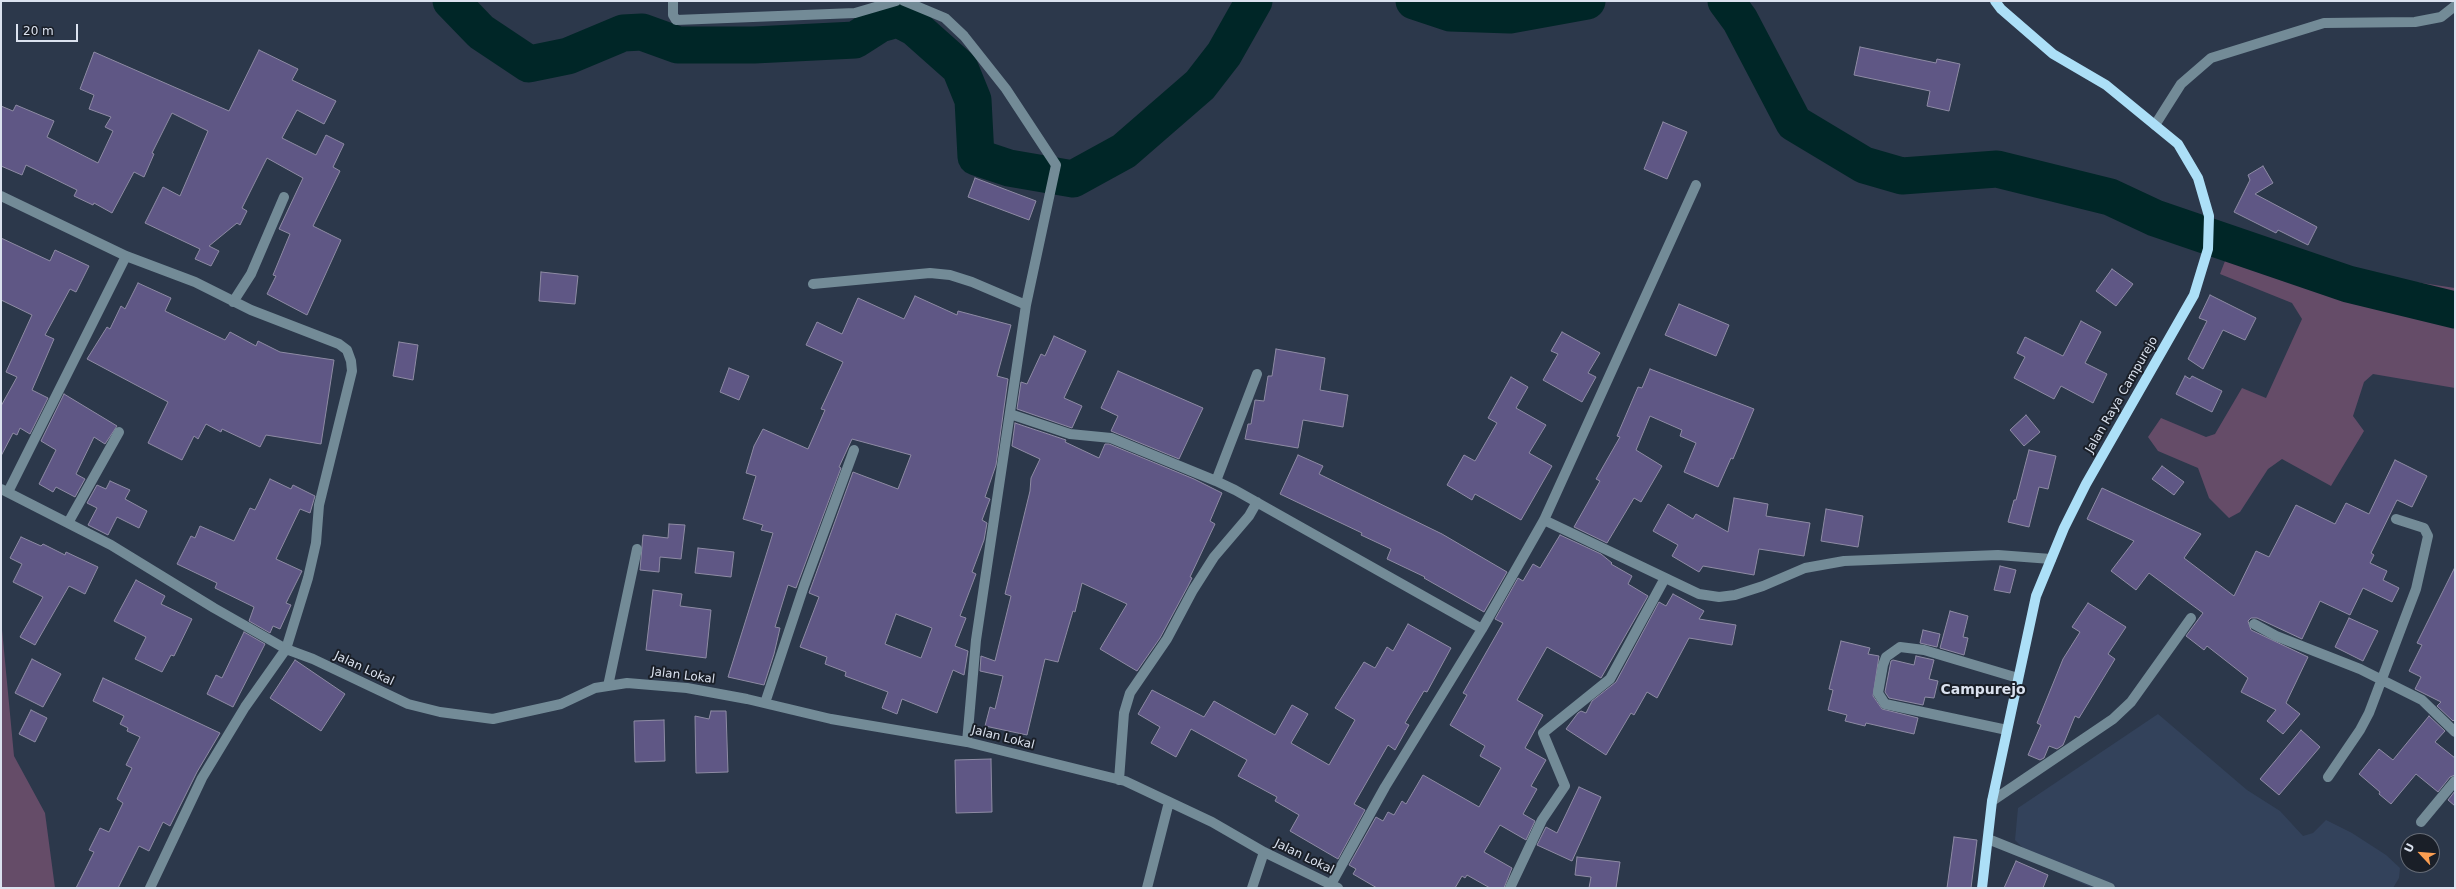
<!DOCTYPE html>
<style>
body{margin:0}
#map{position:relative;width:2456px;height:889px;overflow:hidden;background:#2c384b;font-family:"DejaVu Sans",sans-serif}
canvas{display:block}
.frame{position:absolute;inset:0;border:2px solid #dbe2ef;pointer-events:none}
.north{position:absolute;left:2400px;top:833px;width:40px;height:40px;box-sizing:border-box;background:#1a1f28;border:1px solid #676d78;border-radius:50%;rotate:296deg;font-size:11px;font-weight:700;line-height:16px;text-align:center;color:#dbe2ef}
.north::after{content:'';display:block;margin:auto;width:14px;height:18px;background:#fb9e51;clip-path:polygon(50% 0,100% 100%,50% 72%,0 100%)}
.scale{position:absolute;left:16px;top:24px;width:62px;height:18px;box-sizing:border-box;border:2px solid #dbe2ef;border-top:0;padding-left:5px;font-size:12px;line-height:14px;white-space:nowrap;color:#dbe2ef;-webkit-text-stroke:3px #1a1f28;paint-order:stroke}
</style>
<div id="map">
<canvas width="2456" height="889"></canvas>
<div class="frame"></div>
<div class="north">U</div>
<div class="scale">20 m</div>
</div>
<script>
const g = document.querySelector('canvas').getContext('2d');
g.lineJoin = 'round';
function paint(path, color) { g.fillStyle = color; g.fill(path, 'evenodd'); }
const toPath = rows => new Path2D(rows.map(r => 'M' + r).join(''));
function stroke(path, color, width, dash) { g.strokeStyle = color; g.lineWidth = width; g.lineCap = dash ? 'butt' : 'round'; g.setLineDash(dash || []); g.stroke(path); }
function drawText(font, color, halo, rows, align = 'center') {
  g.font = font + ' "DejaVu Sans",sans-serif'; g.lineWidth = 4; g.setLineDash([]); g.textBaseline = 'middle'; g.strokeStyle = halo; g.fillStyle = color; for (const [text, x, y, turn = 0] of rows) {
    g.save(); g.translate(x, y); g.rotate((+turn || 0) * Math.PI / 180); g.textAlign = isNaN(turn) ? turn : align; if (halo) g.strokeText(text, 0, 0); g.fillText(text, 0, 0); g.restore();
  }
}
paint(toPath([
 [2158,714,2247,790,2280,811,2303,836,2313,833,2326,820,2352,833,2386,855,2400,868,2399,878,2393,888,2092,888,2039,864,2015,840,2018,808]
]), '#33425b');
paint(toPath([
 [2235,235,2304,260,2317,257,2382,277,2455,288,2455,388,2373,374,2364,382,2353,416,2364,431,2331,486,2282,459,2268,469,2240,512,2229,518,2209,498,2198,468,2158,451,2148,437,2161,418,2206,437,2215,434,2242,388,2266,398,2302,319,2292,303,2220,274],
 [1,619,14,756,45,813,55,888,1,888]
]), '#654c68');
stroke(toPath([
 [451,1,481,32,529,64,568,56,623,33,642,32,678,45,754,45,855,40,880,24,898,19,915,28,960,68,973,100,976,157,1009,168,1073,179,1124,151,1200,85,1224,54,1254,1],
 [1414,1,1450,13,1510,15,1587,1],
 [1726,1,1740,20,1794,123,1864,165,1902,176,1997,169,2110,197,2155,218,2348,284,2455,310]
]), '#002627', 37);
const building = toPath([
 [1860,47,1936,63,1937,59,1960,64,1949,111,1927,106,1930,91,1854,75,1860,47],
 [259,50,298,69,292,80,336,101,324,124,297,110,282,138,316,155,326,135,344,144,333,167,340,171,313,226,341,240,307,315,267,294,276,276,273,275,290,234,279,229,303,178,267,158,242,208,247,211,240,225,237,223,209,246,219,251,211,266,195,259,200,249,145,223,163,187,180,196,208,131,172,113,152,153,154,154,144,177,134,172,112,213,94,203,93,205,74,196,77,190,26,165,22,175,1,166,1,106,13,111,16,105,54,121,47,137,98,163,113,131,105,127,111,117,89,109,94,95,80,89,94,52,229,111,259,50],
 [1663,122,1687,132,1667,179,1644,169,1663,122],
 [2263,166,2273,183,2255,194,2317,227,2308,245,2278,230,2276,233,2234,212,2250,180,2248,175,2263,166],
 [975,178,1036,201,1029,220,968,197,975,178],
 [1,238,50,261,55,250,89,266,76,292,70,289,45,335,54,339,32,390,48,398,30,434,20,428,17,435,13,433,1,456,1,406,17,377,6,372,32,315,1,300,1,238],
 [2112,269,2133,284,2116,306,2096,291,2112,269],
 [541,272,578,276,575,304,539,301,541,272],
 [138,283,171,298,165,311,225,340,230,332,256,346,258,341,280,352,334,360,321,444,266,435,260,447,222,429,221,432,206,424,198,439,194,436,182,460,148,443,168,402,87,359,107,327,110,329,121,306,125,309,138,283],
 [2210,295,2256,318,2245,340,2223,330,2203,369,2188,359,2207,321,2199,318,2210,295],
 [915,296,957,315,958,311,1011,325,997,376,1008,379,996,465,985,497,990,499,982,520,987,523,984,540,972,572,976,574,960,616,966,618,955,646,968,651,964,675,953,670,937,713,902,699,897,714,882,708,888,692,845,676,846,672,825,664,827,657,800,647,819,597,809,593,853,472,898,489,911,455,852,439,839,467,841,468,796,588,788,585,775,627,780,628,774,654,764,685,728,677,773,533,761,530,763,525,743,519,756,476,746,473,754,446,763,429,808,449,825,410,821,409,843,362,806,345,817,322,842,334,858,298,904,319,915,296],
 [896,614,932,628,921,658,885,644,896,614],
 [1679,304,1729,325,1716,356,1665,335,1679,304],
 [2081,321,2101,332,2085,363,2107,374,2093,403,2061,386,2054,399,2014,378,2025,357,2017,353,2025,337,2063,356,2081,321],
 [1562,332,1600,353,1588,373,1596,377,1582,402,1543,380,1558,354,1551,351,1562,332],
 [1054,336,1086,351,1064,398,1082,406,1072,428,1017,409,1021,382,1027,384,1041,354,1045,356,1054,336],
 [399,342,418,345,413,380,393,376,399,342],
 [1276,349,1325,358,1320,390,1348,395,1343,427,1303,420,1298,448,1245,439,1248,424,1251,424,1255,400,1264,401,1268,376,1272,376,1276,349],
 [729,368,749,376,739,400,720,392,729,368],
 [1650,369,1754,409,1733,459,1731,458,1718,487,1684,472,1696,443,1680,436,1682,430,1650,416,1636,450,1662,466,1641,502,1634,498,1607,543,1574,527,1600,481,1596,479,1620,437,1617,436,1638,387,1642,388,1650,369],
 [1118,371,1203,408,1179,459,1111,431,1118,416,1101,408,1118,371],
 [2185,376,2190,379,2192,376,2222,391,2212,412,2176,394,2185,376],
 [1511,377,1528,387,1516,408,1546,425,1529,453,1552,466,1521,520,1475,494,1472,500,1447,485,1464,455,1475,461,1497,423,1488,418,1511,377],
 [64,394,117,426,105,444,94,437,76,474,85,479,75,497,56,487,53,492,39,484,56,450,41,441,64,394],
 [2026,415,2040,432,2024,446,2010,430,2026,415],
 [1015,423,1066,440,1065,442,1099,458,1105,444,1109,444,1194,479,1222,493,1210,521,1215,524,1190,577,1192,578,1188,586,1160,638,1137,671,1100,649,1127,604,1082,583,1075,612,1073,611,1058,662,1045,659,1027,735,985,726,990,707,995,709,1003,676,980,671,981,656,995,661,1011,596,1005,594,1030,491,1031,478,1040,459,1012,446,1015,423],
 [2029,450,2056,456,2048,489,2039,487,2029,527,2008,522,2014,500,2016,500,2029,450],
 [1298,455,1323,466,1319,474,1442,534,1507,572,1484,612,1424,578,1425,577,1387,559,1391,549,1361,535,1362,533,1280,494,1298,455],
 [2395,460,2427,476,2412,507,2397,500,2371,553,2374,555,2370,563,2387,571,2383,580,2399,588,2392,602,2363,588,2350,615,2320,601,2302,639,2257,618,2251,618,2248,621,2251,630,2308,657,2286,703,2300,714,2283,734,2267,721,2276,710,2241,692,2248,678,2207,646,2204,650,2186,636,2203,613,2149,573,2136,590,2111,571,2134,541,2087,519,2102,488,2201,534,2184,558,2234,596,2256,551,2269,557,2296,505,2335,524,2346,503,2369,514,2395,460],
 [2162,466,2184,482,2174,495,2152,479,2162,466],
 [270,479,291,489,293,485,315,496,310,513,300,509,276,559,302,571,286,603,291,605,280,629,273,626,270,633,249,621,254,607,215,588,217,583,177,564,191,536,195,538,200,526,234,541,250,508,255,510,270,479],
 [110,481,130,490,125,499,147,511,139,528,117,517,108,535,88,525,97,508,87,503,97,485,106,489,110,481],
 [1734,498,1768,504,1766,516,1810,523,1804,556,1759,549,1754,575,1703,566,1699,572,1672,556,1678,545,1653,531,1668,504,1693,519,1696,514,1728,532,1734,498],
 [1826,509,1863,516,1858,547,1821,541,1826,509],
 [669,524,685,525,681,559,660,557,659,572,640,570,643,535,668,538,669,524],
 [1560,535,1601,554,1612,563,1611,564,1632,576,1628,584,1648,596,1601,678,1547,647,1517,700,1543,715,1525,748,1546,760,1531,786,1537,789,1523,814,1535,821,1526,840,1500,825,1484,852,1512,868,1504,888,1490,888,1467,875,1465,878,1462,876,1455,888,1377,888,1353,874,1356,869,1349,865,1376,817,1383,821,1388,812,1394,815,1402,801,1406,804,1423,775,1479,807,1501,768,1480,756,1485,746,1450,725,1467,695,1463,693,1503,623,1495,619,1518,578,1523,581,1533,564,1540,568,1560,535],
 [21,537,41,546,43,544,65,555,66,552,98,567,85,594,69,586,35,645,20,637,43,597,13,582,22,564,10,558,21,537],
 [698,548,734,552,731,577,695,573,698,548],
 [2000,566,2016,570,2010,593,1994,590,2000,566],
 [2455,567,2455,719,2453,721,2437,706,2441,702,2415,689,2421,677,2409,671,2422,645,2417,643,2455,567],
 [136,580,165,596,161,604,192,619,174,656,171,655,162,672,135,659,146,637,114,621,136,580],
 [653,590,682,594,680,606,711,610,706,658,646,650,653,590],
 [1673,594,1704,611,1699,619,1736,625,1732,645,1689,638,1657,698,1647,692,1634,715,1631,713,1606,755,1566,729,1578,713,1581,711,1586,713,1592,701,1616,682,1659,602,1666,606,1673,594],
 [2088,603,2126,627,2108,654,2115,659,2079,718,2075,716,2063,745,2057,749,2049,746,2044,758,2040,760,2028,755,2041,725,2037,723,2063,659,2080,632,2072,627,2088,603],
 [1950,611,1968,616,1963,637,1968,638,1964,655,1940,648,1950,611],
 [2349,618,2378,631,2363,661,2335,647,2349,618],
 [1408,624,1451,648,1427,692,1424,691,1405,723,1409,725,1395,750,1388,745,1354,804,1365,810,1338,859,1290,831,1299,815,1275,801,1277,797,1238,776,1247,760,1191,729,1176,757,1151,743,1160,727,1138,714,1152,690,1204,717,1214,701,1275,735,1292,705,1308,714,1291,743,1329,765,1355,720,1335,708,1364,662,1375,668,1387,647,1393,651,1408,624],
 [1923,630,1940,634,1937,647,1920,643,1923,630],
 [244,632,265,644,233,707,207,694,216,675,222,678,244,632],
 [1841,641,1870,648,1868,654,1879,656,1873,696,1882,709,1918,718,1914,734,1866,723,1865,726,1845,721,1847,715,1828,710,1833,690,1829,689,1841,641],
 [1916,656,1934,660,1929,679,1938,681,1934,698,1925,697,1923,705,1889,698,1885,692,1891,661,1893,660,1914,665,1916,656],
 [32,659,61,674,43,707,15,693,32,659],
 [295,660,345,694,321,731,270,698,295,660],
 [103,678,220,733,197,772,170,826,163,822,149,851,139,846,118,888,76,888,94,852,89,850,100,828,109,832,123,803,117,799,132,768,126,765,140,737,127,731,128,728,120,724,124,716,93,701,103,678],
 [31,710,47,718,35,742,19,734,31,710],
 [711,711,726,711,728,772,696,773,695,716,709,719,711,711],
 [2429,716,2445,731,2435,742,2455,758,2455,775,2450,777,2438,792,2416,774,2391,804,2379,794,2380,792,2359,774,2379,749,2393,760,2429,716],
 [664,720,665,761,635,762,634,721,664,720],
 [2301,730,2320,747,2279,795,2260,779,2301,730],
 [991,759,992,812,956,813,955,760,991,759],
 [1579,787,1601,797,1572,861,1537,845,1546,827,1557,833,1579,787],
 [2455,791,2455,806,2448,800,2455,791],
 [1954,837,1977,840,1971,888,1947,888,1954,837],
 [1577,857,1620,862,1616,888,1589,888,1591,877,1575,875,1577,857],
 [2016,861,2048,875,2043,888,2004,888,2016,861]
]);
paint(building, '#5f5785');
stroke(building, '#8e8ba4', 1);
stroke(toPath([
 [673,1,673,15,676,20,855,13,896,1],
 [904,1,945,18,964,36,1006,89,1056,165,1026,305],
 [2155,125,2181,84,2211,58,2324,23,2415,22,2441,17,2455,6],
 [1,196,126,256,195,282,251,310,339,344,347,350,351,361,352,371,319,505,316,543,308,578,286,649,245,707,202,778,150,888],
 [813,284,930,273,950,275,972,282,1026,305,976,640,967,742],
 [233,302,251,274,284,197],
 [1257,374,1216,481,1235,490,1482,629],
 [1010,414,1070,434,1111,438,1216,481],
 [1,489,111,545,214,608,286,649,313,659,408,704,440,712,493,719,561,704,595,688,627,683,687,688,747,699,831,719,967,742,1125,781,1212,822,1264,852,1338,888],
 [8,492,126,256],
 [1544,520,1699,594,1719,597,1735,595,1763,586,1805,568,1844,561,1998,555,2051,559],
 [68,523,119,432],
 [2254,624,2276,636,2360,669,2422,700,2455,732],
 [608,686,637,549],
 [765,703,804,586,854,450],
 [2007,730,1885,704,1878,693,1883,665,1886,657,1900,647,1924,650,2018,678],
 [2328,777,2360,730,2369,713,2416,589,2428,536,2424,528,2396,519],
 [1119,780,1124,713,1130,693,1167,639,1193,590,1214,557,1249,516,1257,502],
 [1992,801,2113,719,2131,702,2191,618],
 [2421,822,2455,781],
 [1988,839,2110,888],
 [1147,888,1169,802],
 [1252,888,1264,852],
 [1329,888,1385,787,1482,629,1544,520,1696,185],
 [1510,888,1542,820,1565,786,1543,733,1610,679,1665,578]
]), '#738b97', 10);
stroke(toPath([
 [1982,888,1992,801,2036,596,2064,528,2086,484,2194,295,2208,249,2209,216,2198,178,2178,144,2106,85,2053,54,2001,9,1995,1]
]), '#acdff7', 10);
drawText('12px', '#dbe2ef', '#1a1f28', [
 ["Jalan Raya Campurejo",2122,395,-60],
 ["Jalan Lokal",364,669,25],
 ["Jalan Lokal",683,676,7],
 ["Jalan Lokal",1003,738,14],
 ["Jalan Lokal",1304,857,26]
]);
drawText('bold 14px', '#dbe2ef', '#1a1f28', [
 ["Campurejo",1983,690]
]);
</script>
